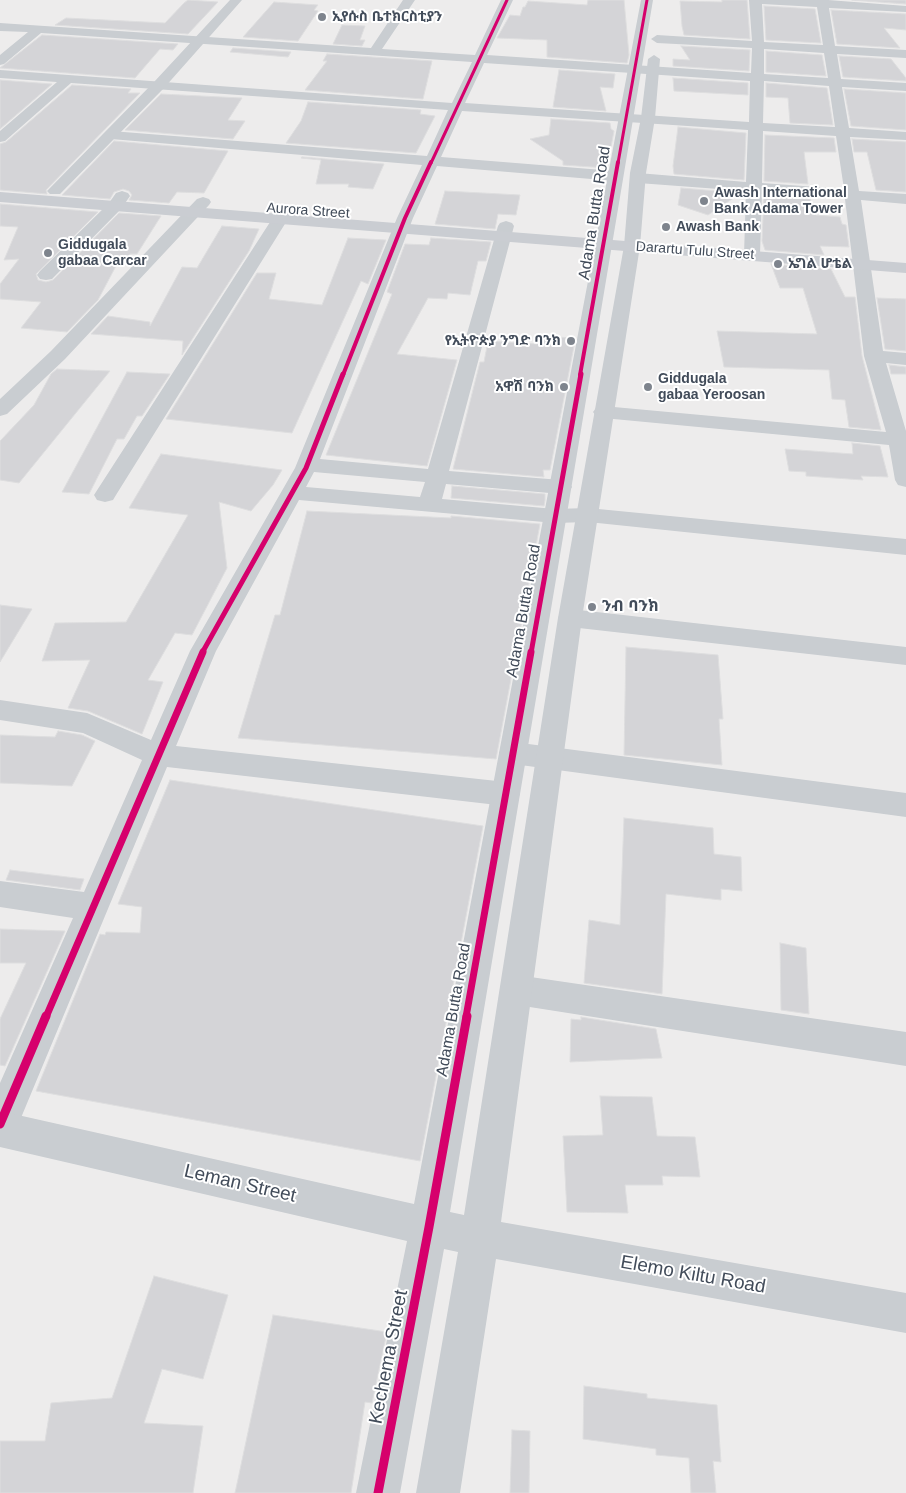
<!DOCTYPE html>
<meta charset="utf-8">
<style>
body{margin:0}
canvas{display:block;background:#edecec}
</style>
<canvas width="906" height="1493"></canvas>
<script>
const g = document.querySelector('canvas').getContext('2d');
g.lineJoin = 'round';
function paint(path, color) { g.fillStyle = color; g.fill(path, 'evenodd'); }
const toPath = rows => new Path2D(rows.map(r => 'M' + r).join(''));
function stroke(path, color, width, dash) { g.strokeStyle = color; g.lineWidth = width; g.lineCap = dash ? 'butt' : 'round'; g.setLineDash(dash || []); g.stroke(path); }
function drawText(font, color, halo, rows, align = 'center') {
  g.font = font + ' Helvetica,"Noto Sans Ethiopic",sans-serif'; g.lineWidth = 4; g.setLineDash([]); g.textBaseline = 'middle'; g.strokeStyle = halo; g.fillStyle = color; for (const [text, x, y, turn = 0] of rows) {
    g.save(); g.translate(x, y); g.rotate((+turn || 0) * Math.PI / 180); g.textAlign = isNaN(turn) ? turn : align; if (halo) g.strokeText(text, 0, 0); g.fillText(text, 0, 0); g.restore();
  }
}
const building = toPath([
 [188,0,218,2,188,34,55,25,66,18,165,23,184,3,188,0],
 [588,0,624,0,629,55,627,63,547,57,547,40,497,38,510,15,520,16,523,7,525,7,528,1,587,5,588,0],
 [722,0,747,0,750,39,684,35,682,26,680,1,722,2,722,0],
 [852,0,906,0,906,4,852,0],
 [274,2,318,5,314,10,318,11,298,41,243,37,274,2],
 [764,6,815,9,821,43,766,40,764,6],
 [831,10,906,14,906,30,884,28,900,48,837,44,831,10],
 [342,25,365,26,360,40,365,40,362,46,333,44,342,25],
 [42,35,178,44,173,50,160,49,135,78,0,68,42,35],
 [681,46,750,50,749,71,673,66,673,59,690,60,681,46],
 [233,48,291,52,288,57,230,52,233,48],
 [766,51,822,55,826,76,766,72,766,51],
 [327,54,432,61,423,99,305,90,327,61,323,61,327,54],
 [839,56,891,59,906,78,906,81,843,77,839,56],
 [559,70,615,74,613,88,600,87,606,111,553,107,559,70],
 [673,78,748,83,748,95,674,91,673,78],
 [0,80,52,84,0,129,0,80],
 [766,83,827,88,833,125,790,123,788,98,766,97,766,83],
 [72,85,131,89,128,93,140,93,46,190,47,194,0,190,0,144,6,142,72,85],
 [844,89,906,93,906,130,851,126,844,89],
 [161,94,242,98,228,120,245,121,233,139,125,130,161,94],
 [308,102,421,110,420,114,435,116,416,153,286,143,301,121,308,102],
 [551,119,610,123,611,129,614,131,607,168,563,165,563,161,530,139,549,135,551,119],
 [678,127,746,133,744,180,674,174,673,166,678,127],
 [765,135,834,138,836,152,804,152,808,184,764,181,765,135],
 [852,139,906,142,906,192,876,190,867,152,854,152,852,139],
 [114,141,228,151,204,193,177,192,169,203,129,200,132,195,129,191,123,189,114,192,110,199,62,195,114,141],
 [302,157,384,164,373,189,348,187,349,184,316,184,321,160,301,158,302,157],
 [681,188,741,193,708,215,678,205,681,188],
 [445,191,520,195,516,215,498,214,495,229,435,224,445,191],
 [764,194,810,198,811,204,814,204,816,215,840,217,842,224,846,225,849,247,820,246,824,255,765,250,762,241,764,194],
 [0,204,98,212,36,274,38,280,46,282,53,280,119,213,161,216,137,254,130,254,125,264,117,264,98,300,67,332,21,328,41,302,0,299,0,284,19,259,4,260,18,227,0,226,0,204],
 [222,226,259,229,249,251,182,355,183,341,91,334,108,316,150,322,150,326,182,267,197,268,222,226],
 [348,238,386,240,368,284,361,281,292,433,166,419,257,273,276,273,269,299,322,305,348,238],
 [431,238,491,242,486,261,478,261,470,295,448,293,447,299,428,298,397,354,457,360,427,466,326,455,392,294,387,292,405,244,429,245,431,238],
 [771,264,831,269,845,297,855,297,862,356,881,430,849,427,845,400,832,399,829,370,724,367,717,331,817,334,803,288,780,288,771,264],
 [877,298,906,299,906,351,885,349,877,298],
 [537,336,574,338,574,346,550,470,543,470,544,477,453,469,480,362,484,362,488,341,537,344,537,336],
 [889,365,906,367,906,374,891,374,889,365],
 [57,369,110,371,19,483,0,480,0,441,34,405,51,374,57,369],
 [127,372,170,374,142,416,137,416,124,439,117,439,89,494,62,492,127,372],
 [852,443,880,446,888,477,861,476,863,480,806,476,806,472,789,471,785,449,853,454,852,443],
 [161,454,282,470,273,485,251,511,219,502,227,568,192,635,175,633,148,680,163,682,142,734,88,711,68,708,90,660,42,661,55,623,126,622,188,515,129,508,161,454],
 [452,486,545,494,545,500,544,506,451,498,452,486],
 [307,511,451,518,451,516,540,524,496,759,238,738,275,615,280,615,307,511],
 [0,605,32,609,0,662,0,605],
 [626,647,718,655,723,719,719,719,722,765,624,755,626,647],
 [58,731,82,735,95,741,72,786,0,783,0,735,55,737,58,731],
 [170,780,483,826,420,1161,36,1091,100,934,105,935,106,932,140,933,142,907,118,904,170,780],
 [624,818,713,828,714,854,741,857,742,891,721,889,721,900,666,894,662,994,584,983,589,920,620,925,624,818],
 [10,870,84,879,80,890,6,880,10,870],
 [0,929,65,931,5,1066,0,1065,0,1019,26,963,0,963,0,929],
 [780,943,806,948,809,1014,781,1010,780,943],
 [581,1017,656,1029,662,1058,570,1062,571,1019,581,1020,581,1017],
 [600,1096,652,1097,657,1136,695,1137,700,1177,662,1176,663,1185,625,1185,628,1213,567,1212,563,1136,603,1135,600,1096],
 [154,1276,228,1295,203,1379,162,1369,144,1423,203,1426,193,1493,0,1493,0,1441,45,1441,51,1403,112,1398,154,1276],
 [273,1315,387,1332,372,1403,365,1402,351,1493,235,1493,273,1315],
 [584,1386,647,1394,647,1398,717,1405,721,1462,713,1461,716,1493,691,1493,689,1458,656,1455,656,1449,583,1439,584,1386],
 [512,1430,530,1431,529,1493,510,1493,512,1430]
]);
paint(building, '#d4d4d7');
stroke(building, '#dededf', 1);
paint(toPath([
 [403,0,415,0,382,49,475,55,501,0,513,0,487,55,751,73,752,48,657,43,651,39,657,35,752,41,749,0,828,0,906,6,906,12,829,8,835,46,906,50,906,58,837,54,841,79,906,83,906,91,842,87,849,128,906,132,906,140,850,137,859,191,906,194,906,204,861,200,883,351,906,353,906,365,886,363,906,431,906,487,898,485,895,480,889,445,603,418,596,416,593,412,596,408,603,406,886,432,864,356,845,199,762,192,760,255,758,259,752,260,746,259,744,255,746,191,638,183,633,181,630,178,633,175,638,173,746,182,748,130,462,111,441,157,615,171,620,173,623,176,620,179,615,181,437,166,413,218,320,459,428,469,498,226,500,223,506,221,512,223,514,226,449,471,561,480,569,482,572,487,569,492,561,494,446,484,442,499,555,509,588,508,906,539,906,555,588,522,555,523,299,500,216,651,176,746,506,782,516,786,520,794,516,802,506,806,167,767,13,1137,0,1142,0,1083,73,918,0,907,0,881,84,892,142,760,83,733,0,720,0,700,87,713,151,740,190,651,295,468,397,218,422,165,111,139,106,138,104,135,106,132,111,131,427,156,448,110,71,83,5,141,0,142,0,131,57,82,0,78,0,70,452,103,472,62,41,33,4,64,0,65,0,55,28,32,0,31,0,23,371,48,403,0],
 [762,4,817,7,823,45,764,42,762,4],
 [764,49,824,53,828,78,764,74,764,49],
 [484,63,750,81,749,122,465,103,484,63],
 [764,81,829,86,835,127,763,123,764,81],
 [763,131,836,136,844,189,762,183,763,131],
 [314,472,425,482,420,497,306,487,314,472],
 [122,191,128,193,130,196,121,209,52,279,46,280,40,279,37,275,40,271,109,203,116,193,122,191],
 [203,197,209,199,211,202,209,205,65,359,7,414,0,416,0,399,51,351,197,199,203,197],
 [283,204,289,206,291,209,288,219,116,495,113,500,105,502,97,500,94,495,272,219,275,209,277,206,283,204],
 [570,609,906,647,906,665,570,627,561,624,558,618,561,612,570,609],
 [513,742,906,793,906,817,513,764,503,761,499,753,503,745,513,742],
 [517,975,906,1032,906,1066,517,1005,505,1001,501,990,505,979,517,975]
]), '#c9cdd1');
paint(toPath([
 [230,0,242,0,164,88,60,194,50,194,47,191,50,188,154,82,230,0],
 [641,0,653,0,450,1212,464,1215,558,618,624,246,630,173,641,118,648,59,654,55,660,59,655,118,646,173,640,246,582,618,501,1222,906,1293,906,1333,496,1259,460,1493,416,1493,458,1252,444,1249,400,1493,356,1493,407,1241,0,1147,0,1111,414,1204,641,0]
]), '#c9cdd1');
paint(toPath([
 [0,192,906,263,906,273,0,202,0,192]
]), '#cacdd2');
stroke(toPath([
 [431,163,507,0],
 [618,163,647,0]
]), '#d6006c', 3);
stroke(toPath([
 [343,375,405,218,431,162],
 [580,375,618,162]
]), '#d6006c', 4);
stroke(toPath([
 [202,653,306,468,343,374],
 [531,653,581,374]
]), '#d6006c', 5);
stroke(toPath([
 [46,1017,203,652],
 [466,1017,531,652]
]), '#d6006c', 7);
stroke(toPath([
 [0,1124,46,1016],
 [378,1493,429,1227,467,1016]
]), '#d6006c', 9);
for (const [x, y, r, color] of [
 [322,17,5,"#7e848d"],
 [704,201,5,"#7e848d"],
 [666,227,5,"#7e848d"],
 [48,253,5,"#7e848d"],
 [778,264,5,"#7e848d"],
 [571,341,5,"#7e848d"],
 [564,387,5,"#7e848d"],
 [648,387,5,"#7e848d"],
 [592,607,5,"#7e848d"]
]) { const dot = new Path2D(); dot.arc(x, y, r, 0, 2 * Math.PI); g.fillStyle = color; g.fill(dot); stroke(dot, '#fff', 2); }
drawText('bold 14px', '#424c5a', '#fff', [
 ["ኢየሱስ ቤተክርስቲያን",332,17],
 ["Awash International",714,193],
 ["Bank Adama Tower",714,209],
 ["Awash Bank",676,227],
 ["Giddugala",58,245],
 ["gabaa Carcar",58,261],
 ["ኤግል ሆቴል",788,264],
 ["የኢትዮጵያ ንግድ ባንክ",561,341,"right"],
 ["Giddugala",658,379],
 ["gabaa Yeroosan",658,395],
 ["አዋሽ ባንክ",554,387,"right"]
], 'left');
drawText('14px', '#424c5a', '#fff', [
 ["Aurora Street",308,211,4],
 ["Darartu Tulu Street",695,251,4]
]);
drawText('16px', '#424c5a', '#fff', [
 ["Adama Butta Road",595,213,-81],
 ["Adama Butta Road",524,611,-80],
 ["Adama Butta Road",454,1010,-80]
]);
drawText('bold 16px', '#424c5a', '#fff', [
 ["ንብ ባንክ",602,607]
], 'left');
drawText('19px', '#424c5a', '#fff', [
 ["Leman Street",240,1184,13],
 ["Elemo Kiltu Road",693,1275,10],
 ["Kechema Street",389,1357,-79]
]);
</script>
